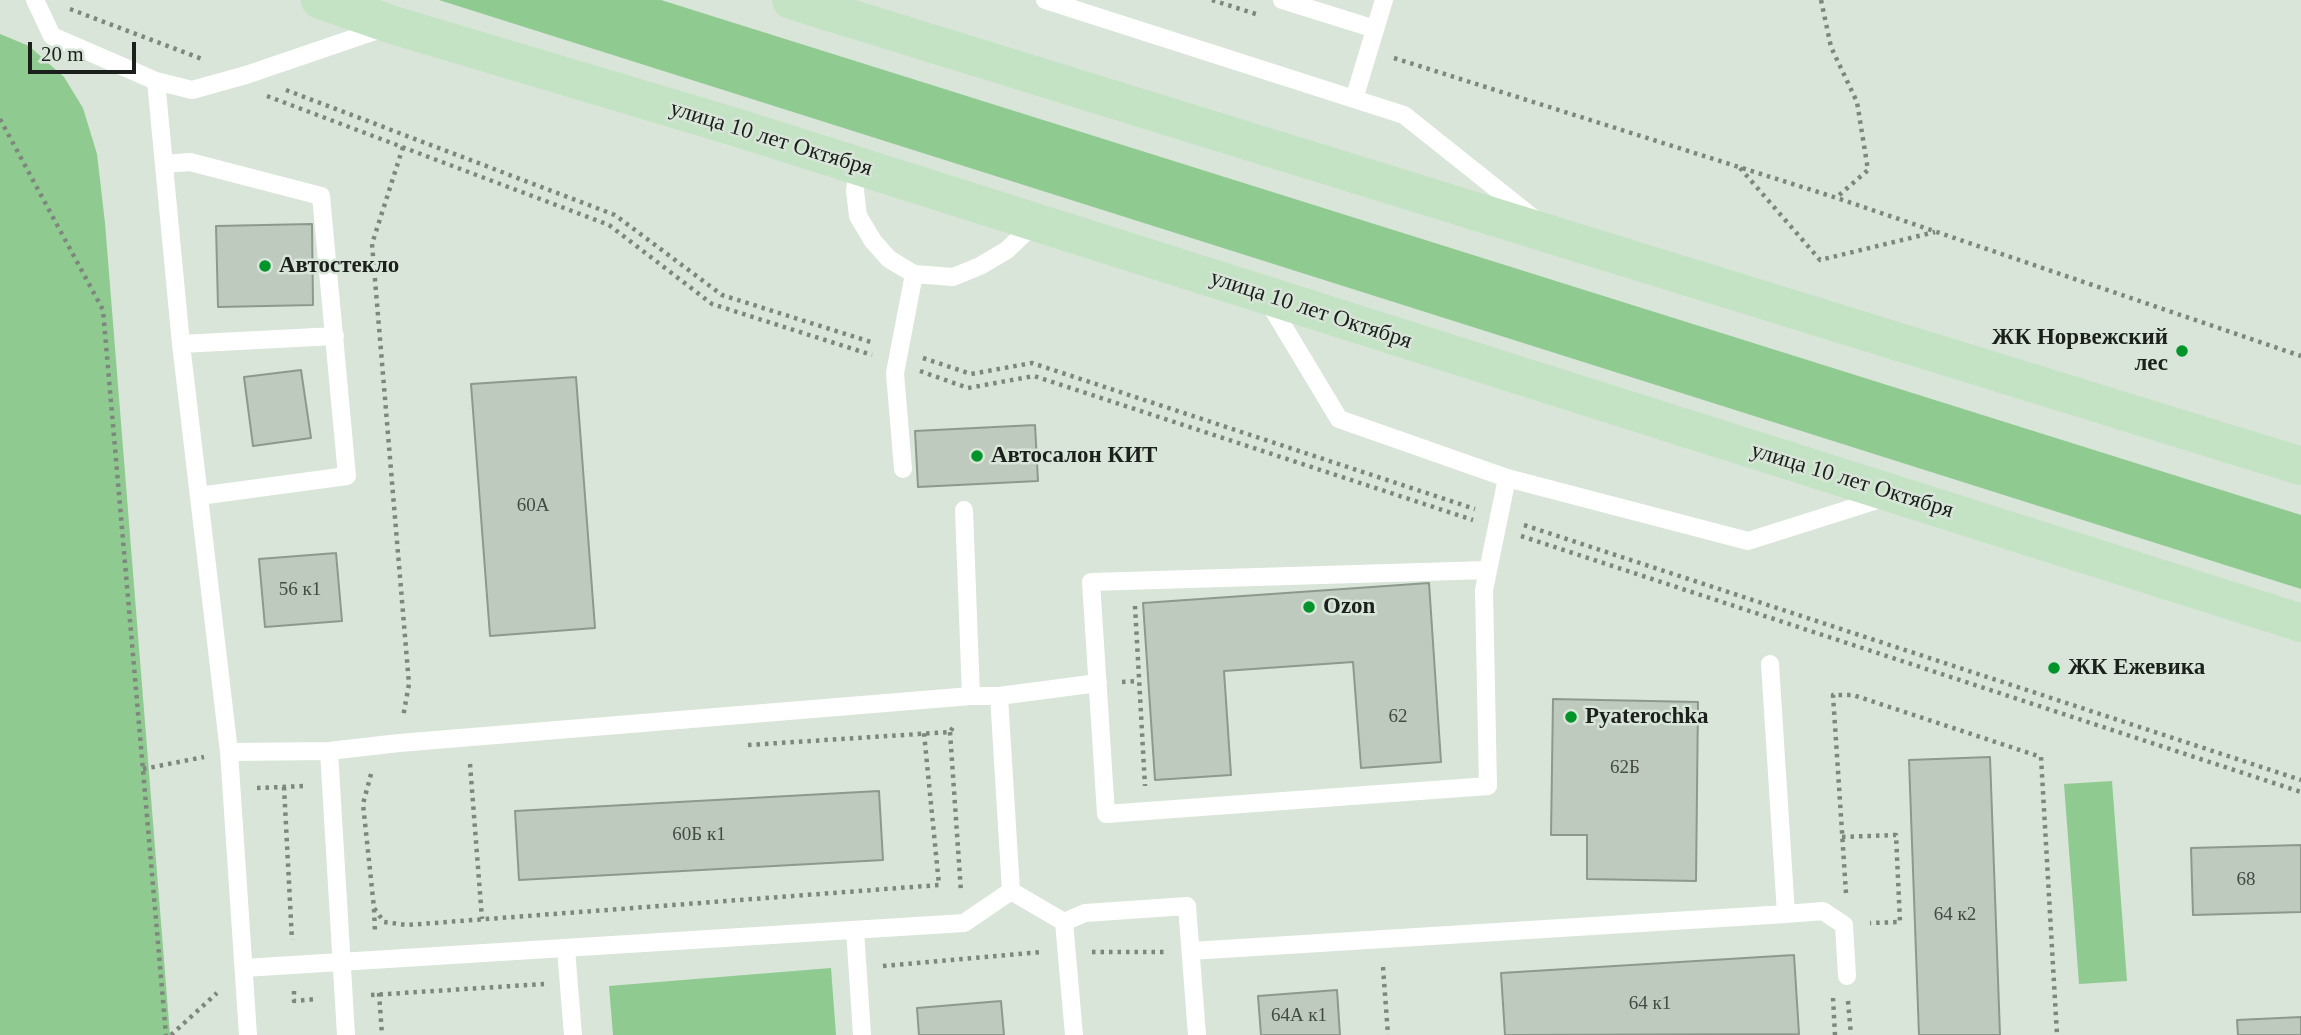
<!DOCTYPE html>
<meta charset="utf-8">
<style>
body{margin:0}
#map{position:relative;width:2301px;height:1035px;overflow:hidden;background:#d8e5d8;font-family:Georgia,serif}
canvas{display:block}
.scale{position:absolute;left:28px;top:42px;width:108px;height:32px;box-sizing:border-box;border:4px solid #1c201c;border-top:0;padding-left:9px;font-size:21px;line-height:24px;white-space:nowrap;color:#1c201c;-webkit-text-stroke:5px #d8e5d8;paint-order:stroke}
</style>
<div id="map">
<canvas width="2301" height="1035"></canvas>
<div class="scale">20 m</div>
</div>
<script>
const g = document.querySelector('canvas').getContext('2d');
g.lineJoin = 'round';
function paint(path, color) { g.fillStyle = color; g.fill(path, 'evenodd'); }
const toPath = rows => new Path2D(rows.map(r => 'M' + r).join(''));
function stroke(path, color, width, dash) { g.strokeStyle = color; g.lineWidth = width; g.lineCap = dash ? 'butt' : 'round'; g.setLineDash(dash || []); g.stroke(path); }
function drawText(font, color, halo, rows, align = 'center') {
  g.font = font + ' Georgia,serif'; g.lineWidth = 5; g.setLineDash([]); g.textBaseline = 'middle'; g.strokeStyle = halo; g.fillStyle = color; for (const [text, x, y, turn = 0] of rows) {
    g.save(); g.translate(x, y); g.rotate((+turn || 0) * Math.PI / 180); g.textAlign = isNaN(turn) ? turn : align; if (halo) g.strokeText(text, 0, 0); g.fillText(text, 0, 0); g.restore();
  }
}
paint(toPath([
 [439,0,661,0,2301,515,2301,589],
 [0,34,29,46,64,77,83,108,97,154,105,223,170,1035,0,1035],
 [2112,781,2127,981,2079,984,2064,784],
 [831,968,836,1035,613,1035,609,986]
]), '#8fca91');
const building = toPath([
 [312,224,313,305,218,307,216,226,312,224],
 [301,370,311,438,253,446,244,377,301,370],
 [576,377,595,628,490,636,471,384,576,377],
 [1035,425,1038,481,918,487,915,431,1035,425],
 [336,553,342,621,265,627,259,559,336,553],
 [1429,583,1441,762,1361,768,1353,662,1224,671,1231,775,1155,780,1143,603,1429,583],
 [1553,699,1698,702,1696,881,1587,879,1587,835,1551,835,1553,699],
 [1990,757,2000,1035,1919,1035,1909,760,1990,757],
 [879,791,883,860,519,880,515,811,879,791],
 [2301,845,2301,912,2193,915,2191,848,2301,845],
 [1794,955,1799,1034,1505,1035,1501,973,1794,955],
 [1337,990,1340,1035,1261,1035,1258,996,1337,990],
 [1001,1001,1004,1035,919,1035,917,1008,1001,1001],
 [2301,1017,2301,1035,2238,1035,2237,1020,2301,1017]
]);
paint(building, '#bdcabd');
stroke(building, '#8d998d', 2);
stroke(toPath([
 [1212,0,1259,15],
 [1821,0,1831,47,1857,102,1868,170,1837,197],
 [70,9,202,59],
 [1394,58,1837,198,2301,356],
 [286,90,615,215,722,295,874,343],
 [267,96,609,225,712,304,872,355],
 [0,119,103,310,166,1035],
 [403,147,372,244,409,684,403,717],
 [1740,168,1820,260,1935,232],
 [923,358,971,374,1032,363,1475,509],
 [920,371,968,388,1034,376,1473,520],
 [1524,525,2301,780],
 [1521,536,2301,792],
 [1135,606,1145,786],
 [1122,682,1139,681],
 [950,732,961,892],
 [748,745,950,732,955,724],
 [470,764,482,919],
 [143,769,204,757],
 [371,774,363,804,374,908,384,922,407,925,939,885,924,733],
 [284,787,292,940],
 [257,788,304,786],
 [1842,837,1896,835,1900,922,1870,923],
 [1846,893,1833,695,1853,695,2041,757,2057,1035],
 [374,909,375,932],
 [1092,952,1164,952],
 [883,966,1042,952],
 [1383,967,1388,1035],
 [294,991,294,1001,317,999],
 [379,993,382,1035],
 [371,995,544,984],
 [1833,998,1835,1035],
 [1848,1001,1851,1035],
 [171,1035,217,993]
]), '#7e877e', 4.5, [3.5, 5]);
stroke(toPath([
 [35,0,52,36,156,81,192,90,246,75,384,28],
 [1045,0,1404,115,1532,217],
 [1282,0,1375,29],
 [156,81,181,344,229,752,248,1035],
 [1354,99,1384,0],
 [164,164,190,162,321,196,347,476,199,496],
 [858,166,855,191,858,216,873,241,889,259,914,274,895,373,903,469],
 [914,274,953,277,980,266,1007,250,1036,222],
 [1268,301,1339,419,1507,478,1748,541,1884,498],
 [181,344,335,336],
 [964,510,971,696],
 [1488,570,1091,582,1106,814,1488,786,1484,590,1507,478],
 [999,696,1098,683],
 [329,751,346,1035],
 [229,752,329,751,399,743,971,696,999,696,1011,891,964,923,244,968],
 [1011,891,1064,922],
 [1786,914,1823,911,1844,925,1847,976],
 [855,930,862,1035],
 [566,949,573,1035],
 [1191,951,1786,914,1770,664],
 [1074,1035,1064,922,1085,913,1187,906,1197,1035]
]), '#fff', 18);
stroke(toPath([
 [320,0,393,25,735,127,2301,623],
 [791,0,2301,466]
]), '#c3e3c4', 38);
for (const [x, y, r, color] of [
 [265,266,7,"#00942a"],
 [2182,351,7,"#00942a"],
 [977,456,7,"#00942a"],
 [1309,607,7,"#00942a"],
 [2054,668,7,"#00942a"],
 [1571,717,7,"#00942a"]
]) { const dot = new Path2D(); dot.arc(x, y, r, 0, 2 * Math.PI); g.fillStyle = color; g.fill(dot); stroke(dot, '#d8e5d8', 2.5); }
drawText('19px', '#444a44', null, [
 ["60А",533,506],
 ["56 к1",300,590],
 ["62",1398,717],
 ["62Б",1625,768],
 ["60Б к1",699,835],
 ["68",2246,880],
 ["64 к2",1955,915],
 ["64 к1",1650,1004],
 ["64А к1",1299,1016]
]);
drawText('23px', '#1c201c', '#d8e5d8', [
 ["улица 10 лет Октября",771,139,17],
 ["улица 10 лет Октября",1311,310,18],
 ["улица 10 лет Октября",1852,481,17]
]);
drawText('bold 23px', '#1c201c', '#d8e5d8', [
 ["Автостекло",279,266],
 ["ЖК Норвежский",2168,338,"right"],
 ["лес",2168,364,"right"],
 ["Автосалон КИТ",991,456],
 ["Ozon",1323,607],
 ["ЖК Ежевика",2068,668],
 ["Pyaterochka",1585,717]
], 'left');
</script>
